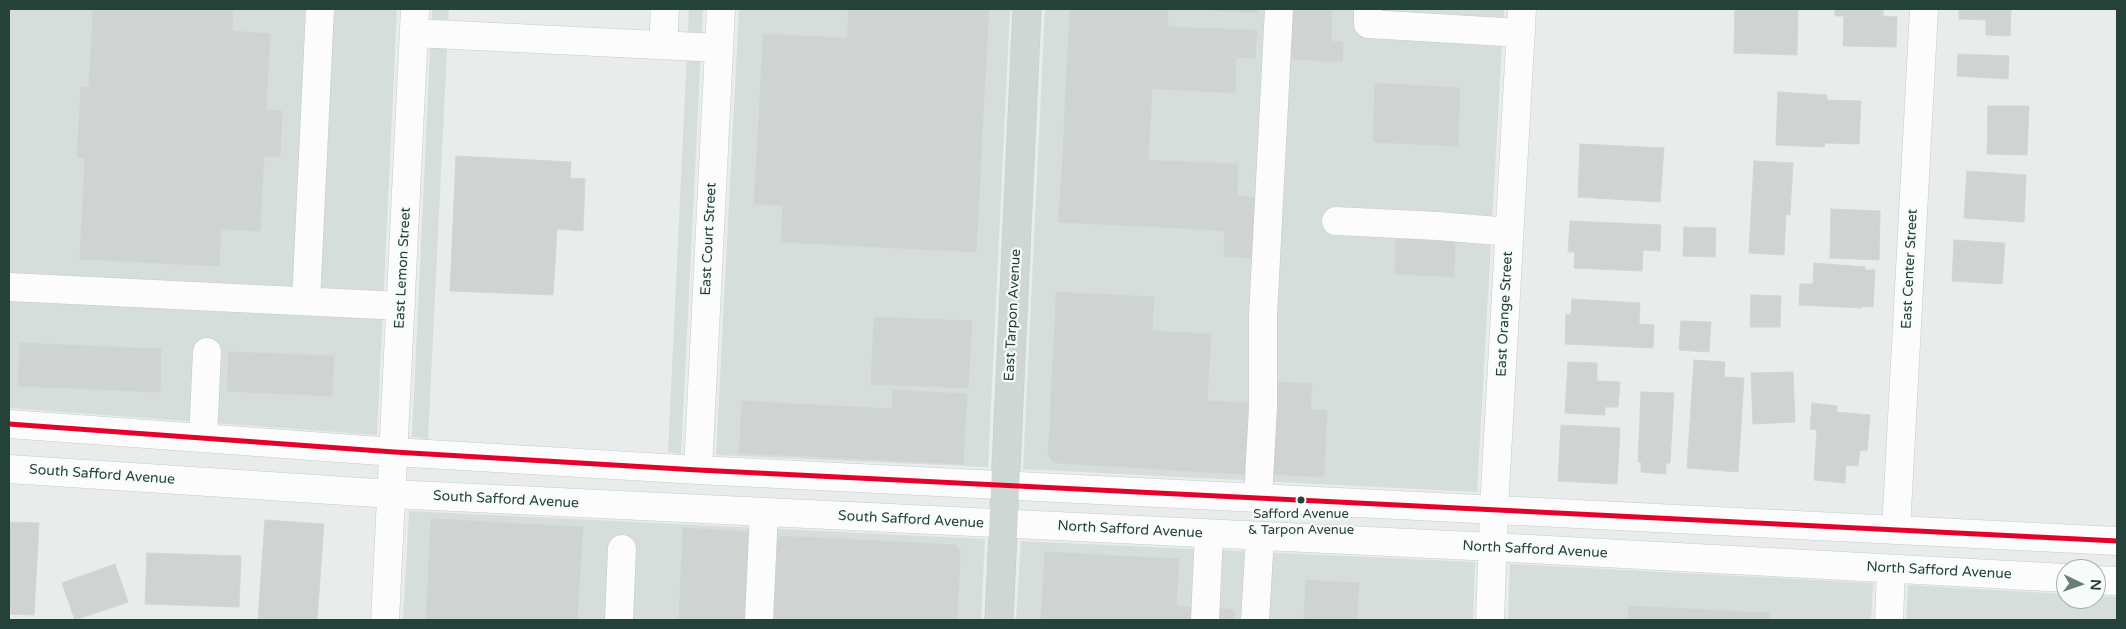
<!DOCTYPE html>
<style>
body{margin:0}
#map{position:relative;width:2126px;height:629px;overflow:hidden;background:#e8edeb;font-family:"Varela Round",sans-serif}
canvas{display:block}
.frame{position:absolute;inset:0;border:10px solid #24423a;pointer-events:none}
.north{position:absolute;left:2056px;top:559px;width:50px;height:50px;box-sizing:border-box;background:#f7fbf9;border:1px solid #a3b1ad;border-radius:50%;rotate:93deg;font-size:14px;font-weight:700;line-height:20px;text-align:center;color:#24423a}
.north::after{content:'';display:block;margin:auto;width:18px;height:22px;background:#697e78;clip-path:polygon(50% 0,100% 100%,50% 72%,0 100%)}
</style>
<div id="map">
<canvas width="2126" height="629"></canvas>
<div class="frame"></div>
<div class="north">N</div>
</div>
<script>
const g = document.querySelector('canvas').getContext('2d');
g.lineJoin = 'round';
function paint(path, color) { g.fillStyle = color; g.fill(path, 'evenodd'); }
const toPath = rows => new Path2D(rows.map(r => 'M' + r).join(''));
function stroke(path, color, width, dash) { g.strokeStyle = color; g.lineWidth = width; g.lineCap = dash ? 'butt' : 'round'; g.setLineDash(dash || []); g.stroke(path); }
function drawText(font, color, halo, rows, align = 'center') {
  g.font = font + ' "Varela Round",sans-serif'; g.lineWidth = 4.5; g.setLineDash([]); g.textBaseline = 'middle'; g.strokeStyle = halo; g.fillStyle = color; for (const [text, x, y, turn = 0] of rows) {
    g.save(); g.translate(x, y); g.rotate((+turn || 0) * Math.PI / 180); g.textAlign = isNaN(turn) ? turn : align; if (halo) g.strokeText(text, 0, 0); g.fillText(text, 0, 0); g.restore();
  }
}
paint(toPath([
 [9,9,397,9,377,435,9,408],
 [432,9,449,9,428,439,412,437],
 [689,9,703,9,681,454,668,452],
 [739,9,1010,9,988,467,716,455],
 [1045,9,1504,9,1477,492,1023,469],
 [409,511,985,539,981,620,403,620],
 [1021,541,1475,562,1473,620,1016,620],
 [1510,564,1873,583,1871,620,1508,620],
 [1908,585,2066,594,2066,599,2096,599,2096,596,2117,597,2117,620,1906,620]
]), '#d6dedb');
const building = toPath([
 [93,9,233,9,232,31,270,34,266,110,282,111,280,157,264,156,260,231,221,229,219,266,80,259,85,158,77,157,81,87,89,88,93,9],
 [849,9,989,9,987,45,847,38,849,9],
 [1070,9,1168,9,1168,27,1257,30,1255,58,1068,49,1070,9],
 [1190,9,1258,9,1258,13,1190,9],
 [1290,9,1332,9,1331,41,1343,42,1342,62,1288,59,1290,9],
 [1735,9,1798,9,1797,55,1734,53,1735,9],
 [1835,9,1883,9,1883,16,1897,17,1896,47,1843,46,1844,16,1835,16,1835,9],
 [1959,9,2011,9,2010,36,1986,35,1986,20,1959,19,1959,9],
 [763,34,987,45,983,114,760,101,763,34],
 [1068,49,1236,57,1235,93,1066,84,1068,49],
 [1958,54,2009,56,2008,79,1957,76,1958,54],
 [1375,83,1460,88,1458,146,1373,142,1375,83],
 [1066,84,1152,89,1148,161,1063,157,1066,84],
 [1778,92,1827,95,1827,100,1861,101,1859,144,1825,143,1824,147,1776,145,1778,92],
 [760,101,983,114,980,182,756,170,760,101],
 [1988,106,2029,106,2027,155,1987,154,1988,106],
 [1580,144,1664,148,1660,202,1578,197,1580,144],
 [456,156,571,162,570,178,585,179,583,231,557,229,553,295,450,291,456,156],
 [1063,157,1238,164,1237,196,1178,192,1177,228,1058,222,1063,157],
 [1754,161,1793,163,1790,215,1786,214,1784,255,1749,253,1754,161],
 [756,170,980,182,978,216,754,204,756,170],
 [1967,171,2026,175,2024,222,1964,218,1967,171],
 [1178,192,1259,198,1253,258,1224,256,1225,231,1177,228,1178,192],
 [783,206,978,216,976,252,781,242,783,206],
 [1831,209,1880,211,1879,260,1830,258,1831,209],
 [1570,221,1661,225,1660,251,1643,250,1642,271,1574,268,1575,252,1568,252,1570,221],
 [1684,227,1716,228,1715,257,1683,256,1684,227],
 [1396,239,1455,241,1454,277,1395,274,1396,239],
 [1954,240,2005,243,2002,284,1952,281,1954,240],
 [1814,263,1865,267,1865,270,1875,270,1873,307,1862,306,1862,308,1799,305,1800,284,1813,284,1814,263],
 [1056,292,1154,297,1152,331,1055,326,1056,292],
 [1751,295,1781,296,1780,327,1750,327,1751,295],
 [1572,299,1640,303,1639,324,1654,325,1653,348,1565,344,1566,314,1571,315,1572,299],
 [874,317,972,321,968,388,871,384,874,317],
 [1681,321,1711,322,1709,352,1679,350,1681,321],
 [1055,326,1211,334,1207,401,1051,393,1055,326],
 [20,343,161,349,160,392,18,386,20,343],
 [229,352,334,356,332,396,227,391,229,352],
 [1694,360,1725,362,1724,377,1744,378,1738,472,1687,468,1694,360],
 [1568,362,1597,363,1597,381,1620,382,1618,407,1605,407,1605,415,1565,413,1568,362],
 [1793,372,1795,422,1753,424,1751,373,1793,372],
 [1273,382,1312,384,1310,410,1327,410,1324,477,1268,474,1273,382],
 [893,390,967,394,963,464,739,453,742,401,892,409,893,390],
 [1641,392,1674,393,1670,463,1666,463,1666,474,1641,472,1641,462,1638,462,1641,392],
 [1051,393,1146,398,1144,433,1050,427,1051,393],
 [1146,398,1248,403,1248,417,1259,418,1255,475,1141,468,1146,398],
 [1812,403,1837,406,1837,412,1870,415,1867,451,1860,450,1858,466,1846,465,1845,483,1814,480,1817,430,1810,429,1812,403],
 [1561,425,1620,428,1617,484,1558,481,1561,425],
 [1050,427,1144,433,1141,468,1057,463,1051,460,1048,454,1050,427],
 [431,519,583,527,577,620,426,620,431,519],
 [265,520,324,524,317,620,258,620,265,520],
 [9,522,39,523,34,615,9,614,9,522],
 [683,528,752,532,748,620,679,620,683,528],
 [773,536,843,539,839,620,769,620,773,536],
 [843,539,955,545,960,551,959,581,841,576,843,539],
 [1045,552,1179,559,1175,620,1041,620,1045,552],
 [147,553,241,556,239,607,145,604,147,553],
 [115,564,128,602,75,620,62,583,115,564],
 [841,576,959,581,957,620,839,620,841,576],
 [1306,580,1359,583,1357,620,1304,620,1306,580],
 [1176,606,1235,610,1234,620,1175,620,1176,606],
 [1629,606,1769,613,1769,620,1628,620,1629,606]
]);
paint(building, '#cfd4d2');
stroke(building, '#d1d6d4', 1);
const minor = toPath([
 [1368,9,1368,24,1521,33],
 [414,33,719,48],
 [663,45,665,9],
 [1336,221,1438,226,1509,232],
 [9,287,401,306],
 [306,301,320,9],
 [9,424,394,452,698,470,2117,541],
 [203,438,207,352],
 [9,469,392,494,1493,547,2066,578],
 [698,470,721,9],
 [1258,497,1263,407,1263,316,1279,9],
 [1896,530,1924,9],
 [2096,580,2117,581],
 [385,620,415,9],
 [619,620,622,549],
 [759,620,764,513],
 [1205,620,1209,534],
 [1255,620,1260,537],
 [1490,620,1494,509,1522,9],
 [1889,620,1891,569]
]);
const major = toPath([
 [999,620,1027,9]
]);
stroke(minor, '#c5cac8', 29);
stroke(major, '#c3ccc9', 29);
stroke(minor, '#fcfcfc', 28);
stroke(major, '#cfd7d5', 28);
stroke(toPath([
 [9,424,394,452,698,470,2117,541]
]), '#e4002b', 5);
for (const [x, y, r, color] of [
 [1301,500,4.5,"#24423a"]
]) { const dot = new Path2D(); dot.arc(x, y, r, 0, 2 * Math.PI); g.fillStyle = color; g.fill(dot); stroke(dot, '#f7fbf9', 2); }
drawText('13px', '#24423a', '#f7fbf9', [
 ["Safford Avenue",1301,515],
 ["& Tarpon Avenue",1301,531]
]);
drawText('14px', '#24423a', '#f7fbf9', [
 ["East Court Street",709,239,-87],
 ["East Lemon Street",403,268,-87],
 ["East Center Street",1910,269,-87],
 ["East Orange Street",1505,314,-87],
 ["East Tarpon Avenue",1013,315,-87],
 ["South Safford Avenue",102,475,4],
 ["South Safford Avenue",506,500,3],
 ["South Safford Avenue",911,520,3],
 ["North Safford Avenue",1130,530,3],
 ["North Safford Avenue",1535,550,3],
 ["North Safford Avenue",1939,571,3]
]);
</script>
